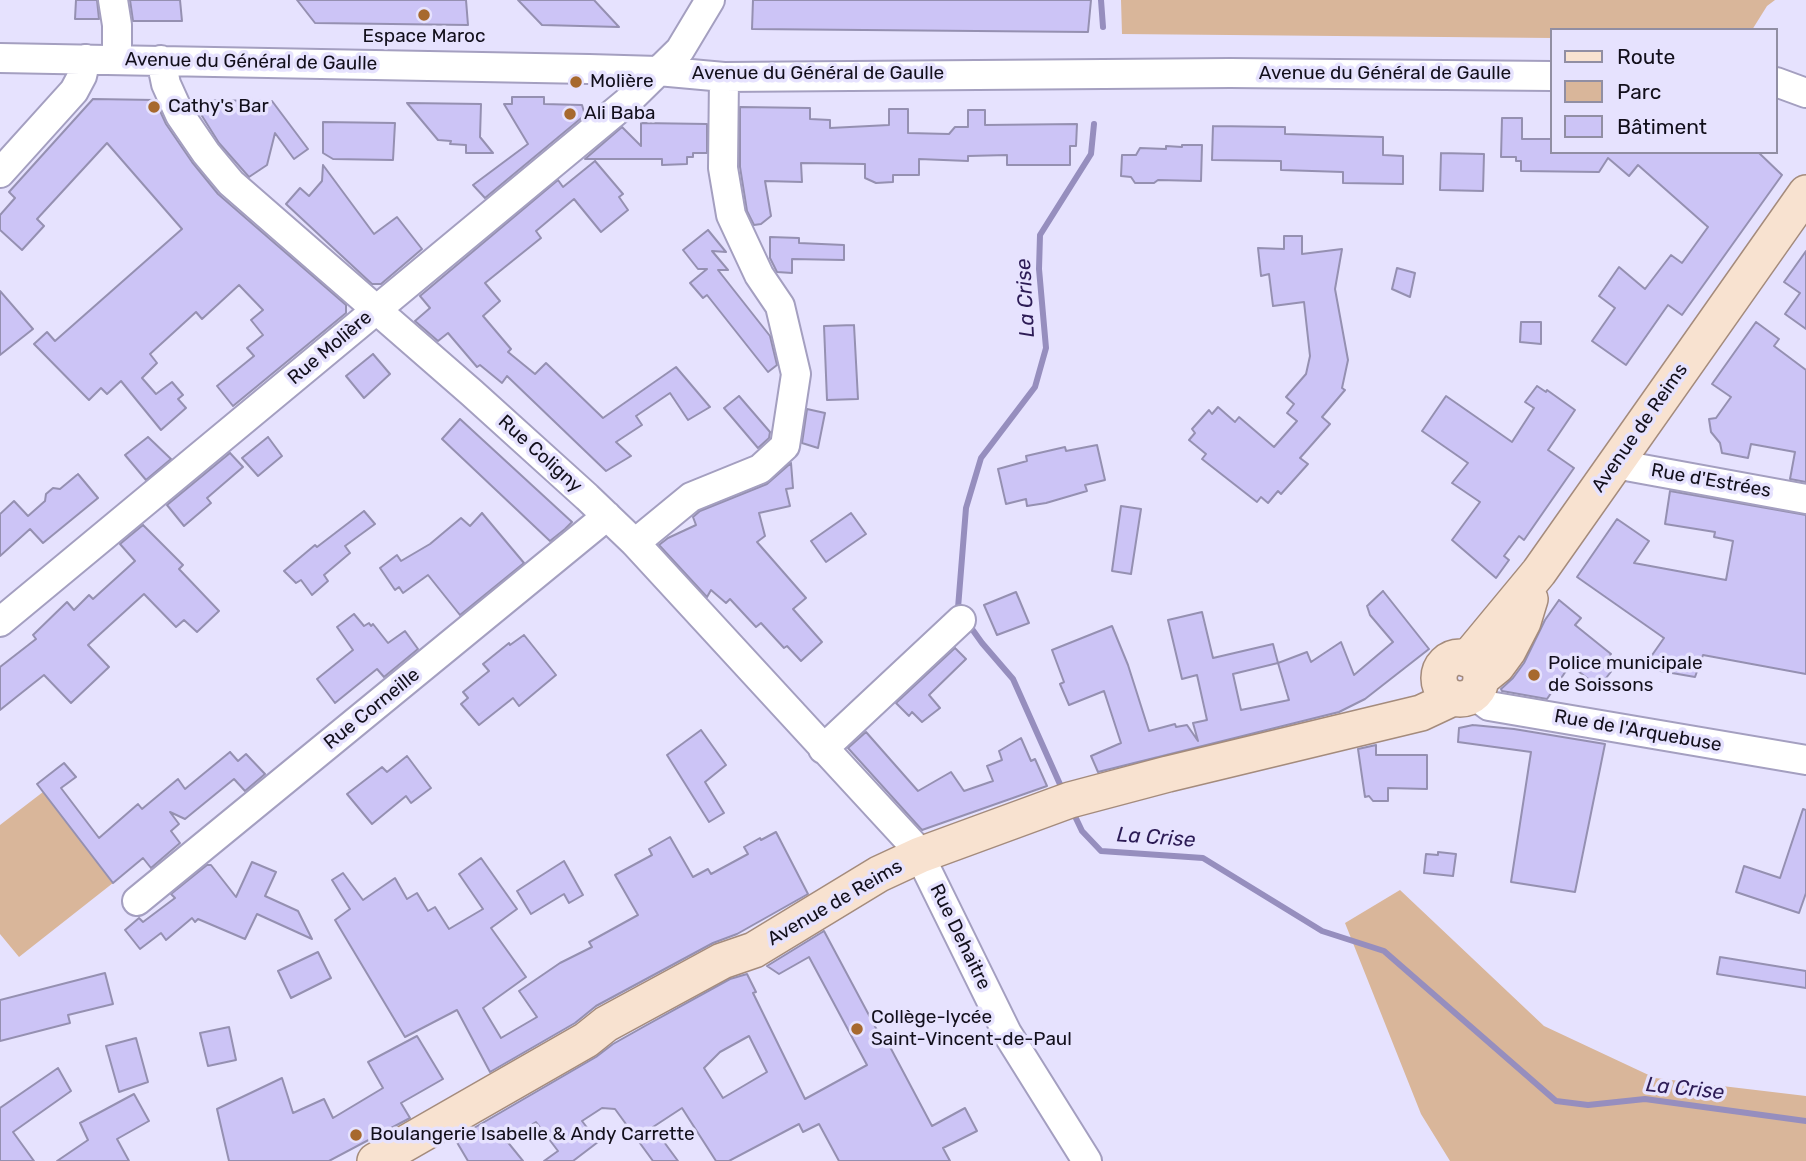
<!DOCTYPE html>
<meta charset="utf-8">
<style>
body{margin:0}
#map{position:relative;width:1806px;height:1161px;overflow:hidden;background:#e6e2fe;font-family:Rubik,sans-serif}
canvas{display:block}
.legend{position:absolute;left:1550px;top:28px;width:228px;height:126px;box-sizing:border-box;background:#e6e2fe;border:2px solid #918ea3;margin:0;padding:9px 12px;list-style:none;font-size:21px;color:#120f1b}
.legend li{display:flex;align-items:center;gap:14px;height:35px}
.legend b{width:35px;border:2px solid #918ea3}
</style>
<div id="map">
<canvas width="1806" height="1161"></canvas>
<ul class="legend">
<li><b style="height:9px;background:#f8e2d0"></b>Route</li>
<li><b style="height:19px;background:#d9b69a"></b>Parc</li>
<li><b style="height:19px;background:#ccc4f6"></b>Bâtiment</li>
</ul>
</div>
<script>
const g = document.querySelector('canvas').getContext('2d');
g.lineJoin = 'round';
function paint(path, color) { g.fillStyle = color; g.fill(path, 'evenodd'); }
const toPath = rows => new Path2D(rows.map(r => 'M' + r).join(''));
function stroke(path, color, width, dash) { g.strokeStyle = color; g.lineWidth = width; g.lineCap = dash ? 'butt' : 'round'; g.setLineDash(dash || []); g.stroke(path); }
function drawText(font, color, halo, rows, align = 'center') {
  g.font = font + ' Rubik,sans-serif'; g.lineWidth = 7; g.setLineDash([]); g.textBaseline = 'middle'; g.strokeStyle = halo; g.fillStyle = color; for (const [text, x, y, turn = 0] of rows) {
    g.save(); g.translate(x, y); g.rotate((+turn || 0) * Math.PI / 180); g.textAlign = isNaN(turn) ? turn : align; if (halo) g.strokeText(text, 0, 0); g.fillText(text, 0, 0); g.restore();
  }
}
paint(toPath([
 [1121,0,1775,0,1767,6,1752,30,1552,30,1552,38,1122,34],
 [43,792,113,883,19,957,0,934,0,825],
 [1400,890,1544,1026,1655,1078,1806,1096,1806,1161,1450,1161,1421,1114,1345,923]
]), '#d9b69a');
stroke(toPath([
 [1101,0,1103,27],
 [961,613,958,608,966,508,981,458,1035,387,1046,348,1039,269,1040,235,1091,154,1094,124],
 [967,622,982,643,1013,679,1063,791],
 [1072,810,1082,831,1101,851,1203,858,1322,931,1384,951,1556,1101,1588,1105,1645,1099,1806,1121]
]), '#968ebe', 6);
const building = toPath([
 [76,0,97,0,99,19,75,19,76,0],
 [130,0,180,0,182,21,133,21,130,0],
 [297,0,466,0,468,25,315,23,297,0],
 [518,0,594,0,619,27,542,25,518,0],
 [753,0,1091,0,1088,32,752,29,753,0],
 [512,97,544,97,544,104,582,105,585,115,485,198,473,185,528,144,504,104,512,104,512,97],
 [93,99,155,100,166,124,192,162,218,194,346,305,346,313,233,406,217,386,254,356,247,348,263,335,251,320,263,310,239,285,202,319,196,312,150,354,157,363,142,378,156,394,172,382,183,395,178,399,186,408,161,430,121,381,107,394,101,388,89,400,34,344,47,332,55,341,182,229,107,143,37,219,44,226,22,250,0,230,0,215,15,198,9,192,93,99],
 [192,100,272,101,308,149,294,159,275,133,267,165,249,177,219,143,192,100],
 [407,103,481,104,480,137,493,153,466,153,466,145,450,144,451,141,438,140,407,103],
 [740,107,810,108,810,119,830,120,830,128,889,125,889,109,908,109,908,133,949,134,955,127,968,127,968,110,985,110,985,125,1077,124,1076,146,1070,146,1070,165,1007,165,1007,155,968,156,968,161,919,159,919,175,893,175,893,182,876,183,865,178,865,164,801,163,802,182,765,181,771,216,761,224,754,225,747,211,740,167,740,107],
 [1502,118,1522,118,1522,139,1552,139,1552,152,1758,152,1782,175,1682,315,1668,305,1626,365,1592,341,1615,308,1599,296,1619,267,1645,289,1671,255,1682,263,1708,227,1638,165,1629,176,1608,158,1599,172,1521,171,1521,161,1516,161,1516,157,1501,157,1502,118],
 [323,122,395,123,393,160,333,159,323,153,323,122],
 [641,123,707,124,707,153,693,153,693,157,687,157,687,164,662,165,662,159,585,159,622,127,641,146,641,123],
 [1213,126,1285,127,1285,134,1383,137,1383,155,1403,156,1403,184,1343,183,1343,172,1281,170,1281,161,1212,160,1213,126],
 [1182,145,1202,145,1201,181,1158,180,1154,183,1135,183,1131,177,1121,176,1122,155,1136,155,1140,148,1166,149,1166,146,1182,147,1182,145],
 [1441,153,1484,154,1483,191,1440,190,1441,153],
 [595,161,623,194,619,197,628,210,601,232,574,199,536,231,541,238,485,283,500,301,483,316,511,349,508,352,535,374,546,363,603,418,676,367,710,407,688,420,670,393,636,416,642,425,616,442,631,456,606,471,507,376,502,383,480,365,477,367,448,333,438,341,415,321,430,308,420,296,558,180,563,187,595,161],
 [323,165,374,234,397,217,422,249,381,284,372,284,286,204,300,188,309,196,322,181,323,165],
 [708,230,726,252,712,251,728,270,718,270,770,336,777,365,768,372,707,295,703,298,690,283,707,269,698,269,683,250,708,230],
 [1284,236,1302,236,1302,254,1342,249,1335,289,1348,360,1342,388,1345,390,1322,417,1330,424,1300,458,1308,464,1281,494,1278,491,1268,503,1261,497,1257,502,1202,459,1206,454,1189,440,1195,433,1192,429,1209,410,1212,414,1218,407,1235,422,1239,417,1274,447,1297,421,1287,413,1294,404,1286,397,1306,374,1310,356,1304,302,1273,306,1269,274,1261,276,1258,248,1284,249,1284,236],
 [770,237,799,238,799,243,844,245,844,260,792,259,792,273,777,272,770,258,770,237],
 [1806,251,1806,329,1785,314,1800,293,1784,282,1806,251],
 [1397,268,1415,273,1410,297,1392,289,1397,268],
 [0,291,33,329,0,355,0,291],
 [1521,322,1541,322,1541,344,1520,342,1521,322],
 [1756,322,1779,339,1774,346,1806,370,1806,482,1790,479,1795,452,1751,444,1748,458,1722,453,1720,443,1711,432,1709,419,1716,418,1731,397,1712,384,1756,322],
 [854,325,858,399,827,400,824,326,854,325],
 [373,354,390,374,364,398,346,376,373,354],
 [1537,386,1546,392,1547,390,1575,410,1548,450,1574,468,1524,540,1519,536,1504,556,1509,560,1496,578,1452,540,1480,502,1452,483,1468,463,1422,431,1446,396,1512,442,1534,408,1525,402,1537,386],
 [739,396,770,432,769,438,758,448,724,408,739,396],
 [807,409,825,413,818,448,802,443,807,409],
 [460,419,572,522,565,529,550,541,442,439,460,419],
 [148,437,171,459,146,480,125,455,148,437],
 [268,437,282,456,258,476,242,458,268,437],
 [1097,445,1105,480,1085,485,1087,491,1046,503,1027,506,1026,499,1006,504,998,469,1027,461,1026,456,1065,447,1066,451,1097,445],
 [230,453,243,467,207,498,211,503,184,526,167,505,230,453],
 [791,463,793,488,786,489,790,506,759,513,765,536,757,542,806,598,793,609,822,642,801,661,787,646,784,648,761,623,756,627,730,599,726,603,711,590,707,597,659,545,668,538,696,525,693,517,700,511,767,484,791,463],
 [78,474,98,498,43,543,30,529,0,556,0,514,14,501,28,516,45,501,46,494,53,488,60,489,78,474],
 [1670,491,1806,515,1806,674,1703,655,1695,677,1643,668,1664,638,1577,577,1617,519,1649,541,1634,563,1726,580,1733,541,1714,537,1715,532,1665,524,1670,491],
 [1121,506,1141,509,1131,574,1112,571,1121,506],
 [364,511,375,524,345,546,350,553,324,575,328,581,312,595,301,580,296,583,284,571,315,545,317,547,364,511],
 [482,513,524,563,460,615,428,575,403,593,399,587,395,590,380,568,397,555,401,561,430,544,461,518,470,526,482,513],
 [851,513,866,534,826,562,811,541,851,513],
 [143,525,183,565,179,569,219,611,197,632,184,620,176,627,144,594,88,645,109,667,71,703,44,675,0,710,0,667,36,639,33,635,67,602,74,610,89,595,93,599,135,561,120,544,143,525],
 [1383,591,1429,649,1365,699,1339,712,1098,772,1091,756,1121,743,1104,691,1069,705,1060,684,1064,682,1052,650,1112,626,1128,665,1149,731,1175,724,1176,727,1187,725,1198,741,1193,723,1207,720,1197,675,1182,679,1168,620,1202,612,1213,658,1273,644,1278,663,1307,652,1311,662,1341,642,1354,675,1393,642,1370,615,1367,606,1383,591],
 [1278,663,1289,700,1241,710,1233,674,1278,663],
 [1016,592,1029,623,997,635,984,605,1016,592],
 [1559,600,1581,618,1575,625,1611,654,1608,658,1617,664,1599,687,1570,665,1547,699,1502,691,1501,689,1513,678,1524,663,1545,620,1559,600],
 [354,614,364,626,369,623,371,626,373,624,388,643,405,631,418,649,384,677,377,669,335,703,317,679,353,650,337,627,354,614],
 [524,635,556,675,519,706,513,698,479,725,461,704,468,698,463,692,489,671,483,664,509,643,510,645,524,635],
 [955,648,966,659,929,695,940,708,922,722,912,712,909,716,896,703,955,648],
 [1473,725,1514,729,1605,744,1575,892,1511,882,1531,752,1458,742,1459,728,1473,725],
 [701,730,726,765,705,782,724,813,709,822,667,755,701,730],
 [866,732,918,791,951,772,964,791,993,781,987,766,1002,760,999,751,1021,738,1031,761,1035,759,1047,786,922,830,848,748,866,732],
 [1376,745,1376,755,1427,755,1427,789,1388,788,1388,801,1373,801,1369,796,1365,797,1358,749,1376,745],
 [230,752,238,761,246,754,265,774,245,791,234,779,185,819,170,812,179,824,171,831,180,843,151,868,143,858,113,883,37,784,64,763,76,777,61,788,99,838,138,804,142,809,178,779,185,789,230,752],
 [407,756,431,788,411,803,406,796,372,824,347,794,382,767,387,772,407,756],
 [1803,809,1806,810,1806,893,1799,913,1736,892,1744,866,1780,878,1803,809],
 [776,832,808,894,737,934,713,943,596,1006,575,1023,490,1072,457,1010,405,1037,335,920,350,909,332,880,343,873,363,900,395,878,407,899,417,893,428,911,435,907,449,929,483,909,459,874,481,858,517,909,491,928,526,977,483,1008,501,1038,537,1017,519,991,560,963,592,947,589,942,638,915,615,875,652,855,649,849,670,837,693,877,708,869,711,874,748,854,744,847,760,838,761,840,776,832],
 [1438,852,1456,854,1453,876,1424,873,1426,854,1438,855,1438,852],
 [564,861,583,895,569,903,564,894,531,914,517,891,564,861],
 [252,862,276,872,265,896,298,911,312,939,257,914,245,939,198,919,195,922,192,918,166,940,161,933,140,949,125,930,139,918,143,922,175,898,171,894,207,865,211,865,236,897,252,862],
 [824,931,886,1047,889,1045,932,1126,965,1108,977,1131,943,1148,950,1161,839,1161,819,1124,803,1132,799,1124,729,1161,716,1161,682,1108,653,1127,678,1161,653,1161,615,1109,602,1108,582,1121,598,1142,573,1161,544,1161,558,1151,536,1122,506,1140,523,1161,468,1161,455,1139,596,1057,613,1044,645,1026,730,979,747,974,756,992,753,993,805,1099,867,1065,809,957,779,974,767,966,824,931],
 [749,1036,767,1072,723,1098,704,1068,720,1052,749,1036],
 [318,952,331,978,291,998,278,971,318,952],
 [1720,957,1806,971,1806,988,1717,974,1720,957],
 [105,973,113,1004,68,1015,70,1023,0,1041,0,1000,105,973],
 [229,1027,236,1060,208,1066,200,1033,229,1027],
 [417,1036,443,1079,401,1103,410,1118,329,1161,229,1161,217,1109,282,1078,293,1113,324,1099,333,1118,383,1088,368,1062,417,1036],
 [136,1038,148,1082,119,1092,106,1046,136,1038],
 [58,1068,71,1091,13,1132,34,1161,0,1161,0,1108,58,1068],
 [134,1094,149,1121,117,1139,129,1161,57,1161,88,1140,80,1123,134,1094]
]);
paint(building, '#ccc4f6');
stroke(building, '#9590b1', 2);
const minor = toPath([
 [113,0,117,25,117,60],
 [0,58,589,69,658,71,724,77,1230,73,1552,76],
 [161,60,166,84,180,115,206,153,231,183,472,393,587,497,635,543,916,848,1007,1033,1087,1161],
 [1776,82,1806,93],
 [0,173,74,91,82,76,86,59],
 [1615,464,1806,499],
 [635,543,691,497,760,469,785,446,796,374,780,306,759,275,731,215,723,168,724,77],
 [0,622,627,102,680,50,710,0],
 [1473,694,1489,706,1806,760],
 [823,749,961,620],
 [137,901,607,516]
]);
const major = toPath([
 '1439 678a21 21 0 1 1 42 0a21 21 0 1 1-42 0Z',
 [1467,659,1539,572,1806,193],
 [1481,679,1497,666,1508,651,1523,622,1530,599],
 [375,1161,586,1040,606,1024,722,961,754,950,879,874,920,855,1070,800,1168,774,1421,713,1453,698]
]);
stroke(minor, '#a49fc0', 32);
stroke(major, '#a48b7c', 38);
stroke(minor, '#fff', 28);
stroke(major, '#f8e2d0', 35);
for (const [x, y, r, color] of [
 [424,15,7,"#a7692e"],
 [576,82,7,"#a7692e"],
 [154,107,7,"#a7692e"],
 [570,114,7,"#a7692e"],
 [1534,675,7,"#a7692e"],
 [857,1029,7,"#a7692e"],
 [356,1135,7,"#a7692e"]
]) { const dot = new Path2D(); dot.arc(x, y, r, 0, 2 * Math.PI); g.fillStyle = color; g.fill(dot); stroke(dot, '#e6e2fe', 2.5); }
drawText('19px', '#120f1b', '#e6e2fe', [
 ["Espace Maroc",424,37,"center"],
 ["Molière",590,82],
 ["Cathy's Bar",168,107],
 ["Ali Baba",584,114],
 ["Police municipale",1548,664],
 ["de Soissons",1548,686],
 ["Collège-lycée",871,1018],
 ["Saint-Vincent-de-Paul",871,1040],
 ["Boulangerie Isabelle & Andy Carrette",370,1135]
], 'left');
drawText('19px', '#120f1b', '#e6e2fe', [
 ["Avenue du Général de Gaulle",251,62,1],
 ["Avenue du Général de Gaulle",818,74],
 ["Avenue du Général de Gaulle",1385,74],
 ["Rue Molière",330,348,-40],
 ["Avenue de Reims",1640,428,-55],
 ["Rue Coligny",540,454,42],
 ["Rue d'Estrées",1711,481,10],
 ["Rue Corneille",372,709,-39],
 ["Rue de l'Arquebuse",1638,731,10],
 ["Avenue de Reims",835,903,-30],
 ["Rue Dehaitre",960,937,64]
]);
drawText('italic 21px', '#2d1c56', '#e6e2fe', [
 ["La Crise",1026,298,-93],
 ["La Crise",1156,838,4],
 ["La Crise",1685,1089,6]
]);
</script>
